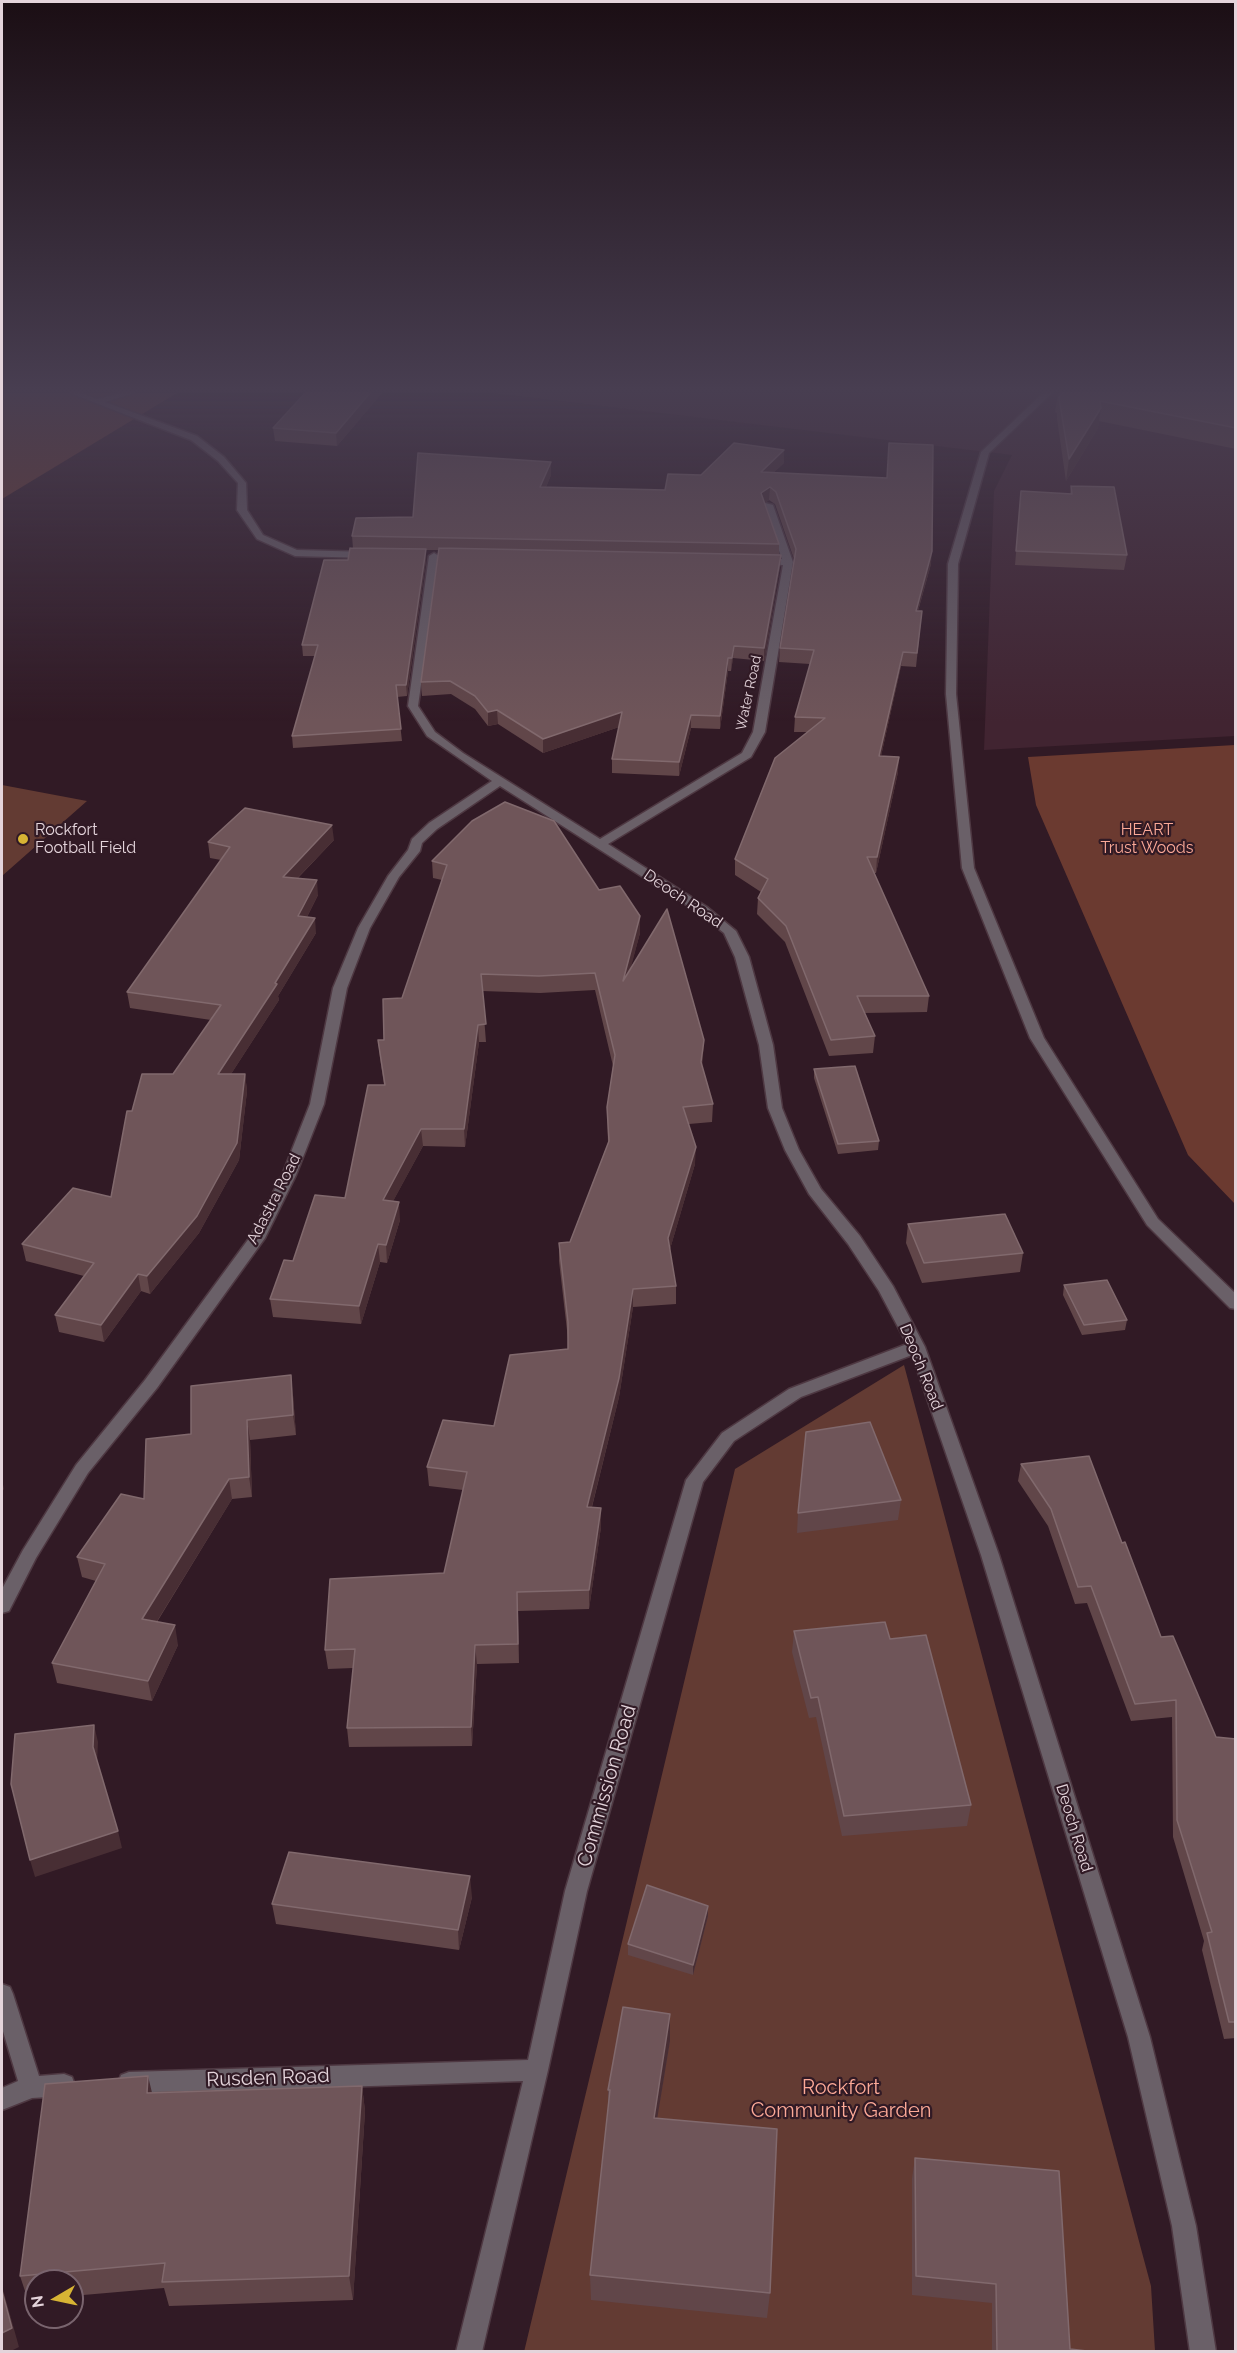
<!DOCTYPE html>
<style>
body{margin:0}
#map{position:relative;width:1237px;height:2353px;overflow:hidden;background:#311a25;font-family:Raleway,sans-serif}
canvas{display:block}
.frame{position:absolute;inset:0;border:3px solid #e4d4db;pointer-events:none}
.north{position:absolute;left:24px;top:2269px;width:60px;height:60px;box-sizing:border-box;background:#311a25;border:2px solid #79646e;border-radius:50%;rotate:261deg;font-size:16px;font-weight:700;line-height:24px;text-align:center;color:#e4d4db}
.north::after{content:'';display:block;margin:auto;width:21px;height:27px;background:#d7b434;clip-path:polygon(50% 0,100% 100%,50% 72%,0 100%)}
</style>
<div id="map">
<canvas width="1237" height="2353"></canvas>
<div class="frame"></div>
<div class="north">N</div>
</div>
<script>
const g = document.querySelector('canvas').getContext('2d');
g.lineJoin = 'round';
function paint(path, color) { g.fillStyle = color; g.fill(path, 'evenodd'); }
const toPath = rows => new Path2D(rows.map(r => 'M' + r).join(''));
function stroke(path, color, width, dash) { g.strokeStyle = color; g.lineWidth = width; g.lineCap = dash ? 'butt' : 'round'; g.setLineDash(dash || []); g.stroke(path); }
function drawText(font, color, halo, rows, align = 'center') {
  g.font = font + ' Raleway,sans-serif'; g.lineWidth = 4.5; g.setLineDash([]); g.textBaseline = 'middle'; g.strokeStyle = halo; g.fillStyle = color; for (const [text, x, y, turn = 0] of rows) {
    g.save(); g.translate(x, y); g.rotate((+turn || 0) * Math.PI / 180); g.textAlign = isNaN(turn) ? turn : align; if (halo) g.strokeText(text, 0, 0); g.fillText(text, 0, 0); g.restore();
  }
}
paint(toPath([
 [493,393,1235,393,1235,736,984,750,994,491,1012,455]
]), '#412431');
paint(toPath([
 [2,785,87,801,2,876],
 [904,1365,1151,2286,1155,2351,524,2352,735,1469]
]), '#633b33');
paint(toPath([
 [2,393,177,393,2,499],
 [1235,745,1236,745,1235,1204,1188,1155,1036,805,1028,757]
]), '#6b3a30');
const minor = toPath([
 [70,393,81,393,97,399,121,393,134,393,105,402,197,436,224,457,246,483,247,510,263,535,297,550,368,552,373,555,368,558,295,556,257,539,237,510,238,483,218,461,191,440,70,393],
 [1043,393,1052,393,989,453,958,564,956,694,974,868,1044,1038,1158,1219,1236,1294,1236,1309,1230,1308,1147,1225,1030,1038,962,868,946,694,948,564,981,452,1043,393],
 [765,503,773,505,793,562,765,732,751,757,608,844,707,907,736,931,749,957,773,1045,782,1108,799,1150,821,1189,860,1236,893,1286,925,1347,999,1555,1150,2037,1196,2226,1216,2352,1190,2352,1172,2226,1128,2037,981,1555,912,1355,801,1397,734,1441,703,1482,587,1891,548,2070,482,2352,456,2352,523,2081,129,2094,121,2091,118,2083,121,2075,129,2072,528,2060,565,1891,686,1480,722,1433,789,1389,907,1344,879,1291,848,1244,809,1194,785,1150,768,1108,759,1045,735,957,724,933,699,913,500,786,437,829,422,843,420,851,399,877,370,928,347,988,324,1104,296,1175,265,1238,157,1388,88,1473,36,1558,9,1611,2,1613,2,1589,23,1550,76,1465,145,1380,250,1237,282,1175,310,1104,333,988,358,928,388,876,408,850,412,839,429,823,492,781,427,736,408,706,429,556,434,553,439,556,418,706,435,732,463,753,600,839,742,753,753,732,783,565,761,564,756,561,761,558,782,559,763,505,765,503],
 [2,1984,10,1987,13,1994,39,2076,64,2074,72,2077,75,2085,72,2093,64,2096,32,2098,2,2110,2,2088,18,2081,2,2028,2,1984]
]);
stroke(minor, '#4e3842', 3);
paint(minor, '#6a6068');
paint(toPath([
 [305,393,382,393,337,446,275,441,273,428],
 [1058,393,1236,393,1236,449,1099,421,1098,428,1066,481,1057,419,1057,413,1055,412],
 [784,450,784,463,773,473,931,564,918,611,922,611,916,667,901,666,881,756,898,772,876,873,874,873,929,996,927,1012,864,1013,875,1036,873,1053,829,1056,785,942,757,914,758,898,761,892,735,875,735,859,808,732,794,732,795,717,810,664,779,662,780,648,794,559,775,504,769,500,765,503,779,544,779,555,780,567,764,661,733,658,731,671,728,671,720,729,691,728,679,776,612,773,612,759,619,727,543,753,498,724,488,726,475,709,451,694,422,696,421,682,439,550,426,550,426,560,407,696,397,697,402,741,293,748,292,736,315,656,303,656,302,645,348,560,353,548,352,536,551,475,546,487,665,490,701,475],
 [1071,486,1127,555,1124,570,1015,565,1020,505,1070,494],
 [334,840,298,878,318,895,307,917,316,933,278,996,279,1000,231,1074,245,1074,247,1091,239,1160,199,1233,150,1294,141,1291,104,1342,59,1332,55,1315,84,1276,26,1261,22,1244,111,1197,132,1111,173,1074,211,1020,130,1008,127,992,221,860,210,858,208,842],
 [432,861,599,890,640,933,630,969,704,1040,702,1066,713,1104,712,1122,689,1124,695,1164,670,1249,676,1286,676,1304,633,1307,619,1397,592,1507,601,1508,601,1527,589,1609,518,1611,519,1663,477,1664,472,1746,349,1747,347,1728,353,1668,328,1669,325,1650,444,1573,463,1490,429,1486,427,1467,494,1426,568,1349,568,1339,559,1261,559,1243,570,1242,608,1143,607,1107,613,1066,595,990,540,993,482,991,486,1042,479,1042,465,1147,423,1146,393,1201,400,1220,387,1263,380,1262,361,1324,273,1317,270,1299,293,1261,345,1198,384,1085,380,1058,378,1040,384,1040,402,998,442,880,433,878],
 [814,1069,879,1141,878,1150,838,1154,814,1078],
 [908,1224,1023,1253,1020,1272,922,1283,906,1243],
 [1064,1285,1127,1320,1125,1330,1082,1335,1063,1295],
 [293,1395,296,1435,250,1440,252,1497,232,1499,157,1622,178,1645,152,1701,57,1683,52,1663,96,1581,82,1577,77,1557,144,1499,191,1434],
 [1021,1464,1122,1543,1161,1637,1216,1737,1236,1739,1236,2038,1224,2039,1202,1950,1204,1941,1173,1837,1172,1717,1131,1721,1087,1603,1075,1604,1048,1526,1018,1481],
 [901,1500,898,1520,797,1533,798,1513],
 [794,1631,971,1805,967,1826,842,1836,816,1717,809,1718,792,1652],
 [472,1897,459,1950,276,1924,272,1904],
 [708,1906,708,1916,693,1975,628,1955,628,1944],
 [670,2014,670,2041,657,2118,770,2293,767,2318,591,2300,590,2275,608,2112,608,2090],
 [362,2086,365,2111,353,2300,169,2306,164,2288,72,2296,72,2281,36,2281,36,2299,28,2300,20,2276,152,2092],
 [915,2158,1070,2349,1087,2352,992,2352,992,2303,912,2295,912,2178]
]), '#614649');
paint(toPath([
 [370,393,382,393,337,446,336,433],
 [1101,408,1098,428,1066,481,1069,459],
 [784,450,784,463,760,485,761,472],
 [551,462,551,475,541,499,540,487],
 [770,487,769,500,761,506,761,493],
 [426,549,426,560,407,696,406,685],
 [932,551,931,564,914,625,916,611],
 [781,555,780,567,764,661,764,648],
 [734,646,733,658,731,671,732,658],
 [903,652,901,666,878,770,879,756],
 [728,658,728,671,720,729,720,716],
 [497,710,498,724,488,726,488,712],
 [622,712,622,726,543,753,543,739],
 [691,715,691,728,679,776,679,762],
 [899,757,898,772,876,873,877,857],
 [332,825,334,840,284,892,283,877],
 [317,880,318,895,300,931,298,916],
 [640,916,640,933,623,998,623,981],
 [315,918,316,933,278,996,279,1000,220,1091,218,1074],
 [478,1025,479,1042,465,1147,464,1129],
 [704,1040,703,1057,700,1079,701,1062],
 [245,1074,247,1091,239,1160,199,1233,150,1294,147,1276],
 [421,1129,423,1146,384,1218,383,1200],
 [696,1147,695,1164,668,1256,668,1238],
 [399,1202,400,1220,387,1263,386,1245],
 [378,1244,380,1262,361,1324,359,1306],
 [138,1274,141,1291,104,1342,101,1325],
 [633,1289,633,1307,619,1397,587,1526,587,1507],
 [291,1375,293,1395,296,1435,293,1415],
 [247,1420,250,1440,252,1497,249,1477],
 [229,1479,232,1499,146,1639,142,1619],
 [2,1480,4,1489,2,1492],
 [601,1508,601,1527,589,1609,589,1590],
 [175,1625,178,1645,152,1701,148,1681],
 [475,1645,477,1664,472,1746,471,1727],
 [94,1725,98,1742,97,1764,93,1747],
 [118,1831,122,1848,35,1877,30,1860],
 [470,1876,472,1897,459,1950,458,1930],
 [708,1906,708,1916,693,1975,693,1965],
 [670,2014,670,2041,653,2144,654,2118],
 [148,2076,154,2101,147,2093],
 [362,2086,365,2111,353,2300,349,2276],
 [2,2286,19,2347,9,2352,2,2352]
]), '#482e34');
const building = toPath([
 [305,393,370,393,336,433,273,428,305,393],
 [1060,393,1236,393,1236,428,1100,401,1101,408,1069,459,1059,398,1062,393,1060,393],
 [734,443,784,450,761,472,887,478,889,443,933,445,932,551,916,611,922,611,917,653,903,652,879,756,899,757,877,857,867,857,929,996,857,996,875,1036,831,1040,786,926,758,898,768,879,735,859,775,758,825,718,795,717,814,650,780,648,796,549,776,492,770,487,761,493,779,544,352,536,356,518,413,517,418,453,551,462,540,487,665,490,668,474,701,475,734,443],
 [1071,486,1114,487,1127,555,1016,551,1021,491,1072,494,1071,486],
 [350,548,426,549,406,685,396,685,401,729,292,736,318,645,302,645,324,560,348,560,350,548],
 [439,548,781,555,764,648,734,646,732,658,728,658,720,716,691,715,679,762,612,759,622,712,543,739,497,710,488,712,475,696,450,681,421,682,439,548],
 [505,802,554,821,599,890,620,886,640,916,623,981,667,909,704,1040,701,1062,713,1104,683,1107,696,1147,668,1238,676,1286,633,1289,619,1378,587,1507,601,1508,589,1590,517,1592,518,1644,475,1645,471,1727,347,1728,355,1649,325,1650,330,1579,444,1573,467,1472,427,1467,443,1420,494,1426,510,1355,568,1349,568,1322,559,1243,570,1242,609,1141,607,1107,615,1055,595,973,539,976,481,974,486,1024,478,1025,464,1129,421,1129,383,1200,399,1202,386,1245,378,1244,359,1306,270,1299,284,1260,293,1261,315,1195,345,1198,368,1085,385,1085,378,1040,384,1040,383,999,402,998,447,865,432,861,472,821,505,802],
 [245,808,332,825,283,877,317,880,298,916,315,918,275,983,277,984,218,1074,245,1074,237,1143,197,1216,147,1276,138,1274,101,1325,55,1315,94,1263,22,1244,73,1188,111,1197,127,1111,132,1111,142,1074,173,1074,221,1005,127,992,230,847,208,842,245,808],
 [855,1066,879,1141,838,1144,814,1069,855,1066],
 [1005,1214,1023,1253,924,1263,908,1224,1005,1214],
 [1107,1280,1127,1320,1084,1325,1064,1285,1107,1280],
 [291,1375,293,1415,247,1420,249,1477,229,1479,142,1619,175,1625,148,1681,52,1663,105,1564,77,1557,121,1494,144,1499,146,1439,191,1434,191,1386,291,1375],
 [870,1422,901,1500,798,1513,806,1432,870,1422],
 [1089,1456,1122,1543,1125,1542,1161,1637,1173,1636,1216,1737,1236,1739,1236,2022,1229,2022,1207,1933,1212,1932,1177,1820,1176,1700,1135,1704,1091,1586,1078,1587,1051,1509,1021,1464,1089,1456],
 [885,1622,890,1639,926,1635,971,1805,844,1816,818,1697,811,1698,794,1631,885,1622],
 [94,1725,93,1747,118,1831,30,1860,11,1784,15,1734,94,1725],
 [289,1852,470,1876,458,1930,272,1904,289,1852],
 [647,1885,708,1906,693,1965,628,1944,647,1885],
 [623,2007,670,2014,654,2118,777,2129,770,2293,590,2275,610,2090,608,2090,623,2007],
 [148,2076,147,2093,362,2086,349,2276,162,2282,165,2263,20,2276,45,2084,148,2076],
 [915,2158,1059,2171,1070,2349,1087,2351,1087,2352,997,2352,996,2284,916,2276,915,2158],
 [2,2291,12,2328,2,2333,2,2291]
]);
paint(building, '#6f5559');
stroke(building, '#81696d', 1.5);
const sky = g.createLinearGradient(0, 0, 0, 722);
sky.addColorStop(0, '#1b0e14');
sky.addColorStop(0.54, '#483e51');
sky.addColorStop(1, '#483e5100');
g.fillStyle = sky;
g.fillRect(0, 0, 1237, 722);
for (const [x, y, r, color] of [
 [23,839,6,"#d7b434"]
]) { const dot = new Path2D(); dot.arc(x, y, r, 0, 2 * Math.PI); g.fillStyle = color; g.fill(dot); stroke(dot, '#311a25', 2); }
drawText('14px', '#e4d4db', '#311a25', [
 ["Water Road",749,693,-78]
]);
drawText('16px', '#e4d4db', '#311a25', [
 ["Rockfort",35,830],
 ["Football Field",35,848]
], 'left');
drawText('16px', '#fca997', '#311a25', [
 ["HEART",1147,830],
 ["Trust Woods",1147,848]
]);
drawText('16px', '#e4d4db', '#311a25', [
 ["Deoch Road",683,899,34],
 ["Adastra Road",274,1199,-63],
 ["Deoch Road",921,1367,68],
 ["Deoch Road",1074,1828,73]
]);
drawText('20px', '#e4d4db', '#311a25', [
 ["Commission Road",607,1786,-74],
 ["Rusden Road",268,2078,-2]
]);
drawText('20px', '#fca997', '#311a25', [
 ["Rockfort",841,2088],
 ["Community Garden",841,2111]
]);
</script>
